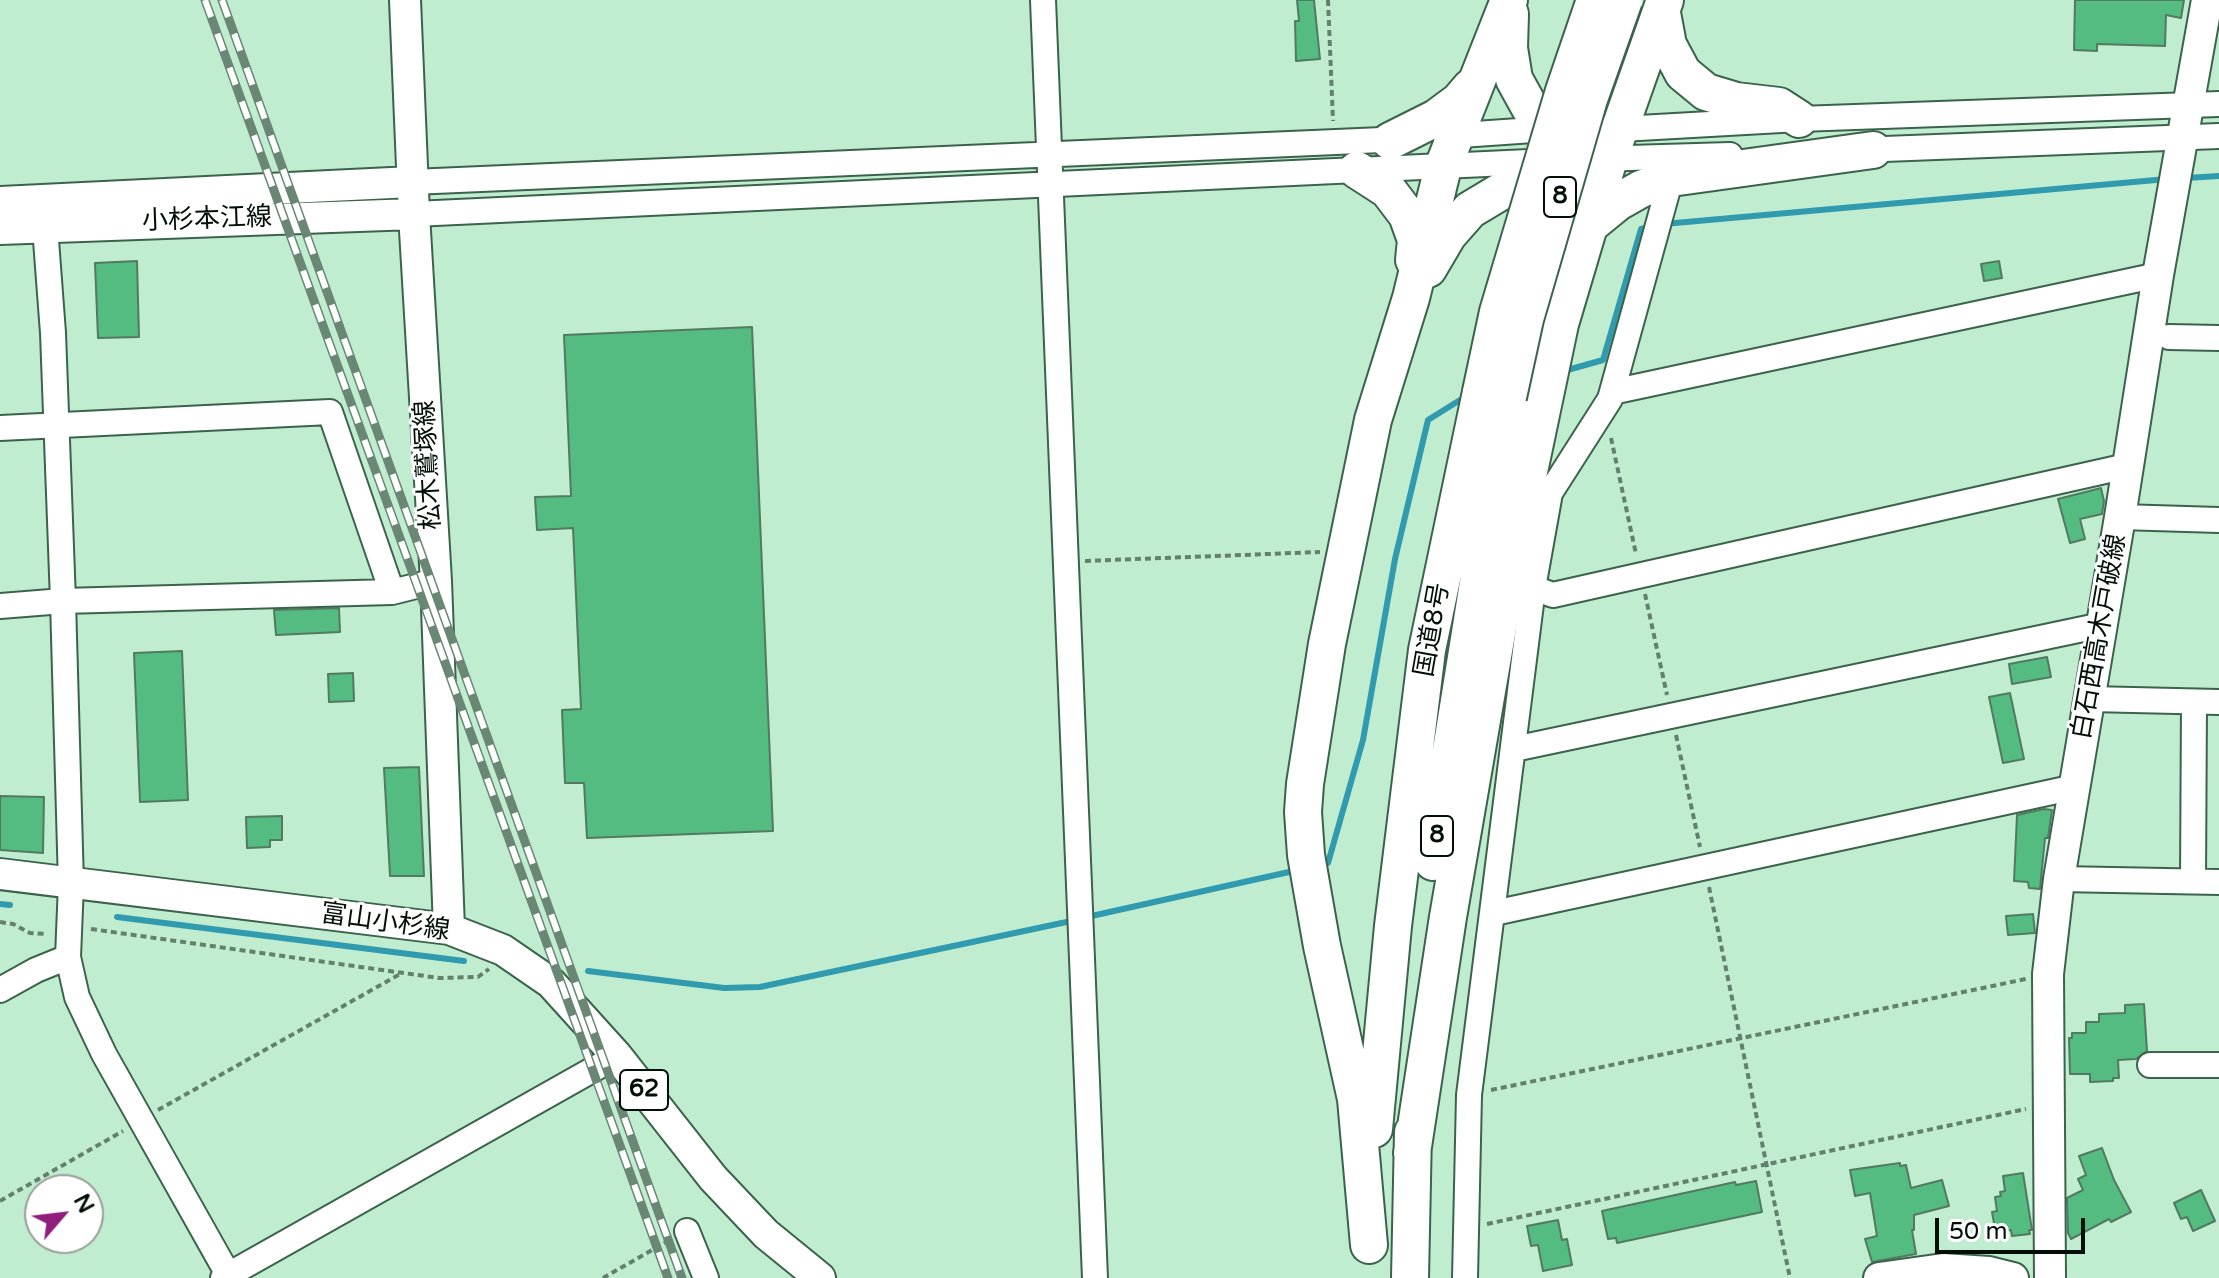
<!DOCTYPE html>
<meta charset="utf-8">
<style>
body{margin:0}
#map{position:relative;width:2219px;height:1278px;overflow:hidden;background:#c0edd0;font-family:"Varela Round",sans-serif}
canvas{display:block}
.north{position:absolute;left:24px;top:1174px;width:80px;height:80px;box-sizing:border-box;background:#fff;border:2px solid #9a9f9b;border-radius:50%;rotate:62deg;font-size:22px;font-weight:700;line-height:32px;text-align:center;color:#020f06}
.north::after{content:'';display:block;margin:auto;width:28px;height:36px;background:#911e7d;clip-path:polygon(50% 0,100% 100%,50% 72%,0 100%)}
.scale{position:absolute;left:1935px;top:1218px;width:150px;height:36px;box-sizing:border-box;border:4px solid #020f06;border-top:0;padding-left:10px;font-size:24px;line-height:28px;white-space:nowrap;color:#020f06;-webkit-text-stroke:6px #fff;paint-order:stroke}
</style>
<div id="map">
<canvas width="2219" height="1278"></canvas>
<div class="north">N</div>
<div class="scale">50 m</div>
</div>
<script>
const g = document.querySelector('canvas').getContext('2d');
g.lineJoin = 'round';
const toPath = rows => new Path2D(rows.map(r => 'M' + r).join(''));
function stroke(path, color, width, dash) { g.strokeStyle = color; g.lineWidth = width; g.lineCap = dash ? 'butt' : 'round'; g.setLineDash(dash || []); g.stroke(path); }
function paint(path, color) { g.fillStyle = color; g.fill(path, 'evenodd'); }
function drawText(font, color, halo, rows, align = 'center') {
  g.font = font + ' "Varela Round","Noto Sans JP",sans-serif'; g.lineWidth = 6; g.setLineDash([]); g.textBaseline = 'middle'; g.strokeStyle = halo; g.fillStyle = color; for (const [text, x, y, turn = 0] of rows) {
    g.save(); g.translate(x, y); g.rotate((+turn || 0) * Math.PI / 180); g.textAlign = isNaN(turn) ? turn : align; if (halo) g.strokeText(text, 0, 0); g.fillText(text, 0, 0); g.restore();
  }
}
stroke(toPath([
 [2186,178,2219,176],
 [1664,224,2167,179],
 [1564,371,1603,360,1641,229,1653,226],
 [1321,864,1328,863,1363,740,1395,559,1428,420,1460,400,1469,398],
 [0,904,10,905],
 [117,917,464,961],
 [1087,917,1298,870],
 [588,971,724,988,760,987,1076,920]
]), '#309aaf', 6);
const building = toPath([
 [1297,0,1314,0,1320,59,1296,61,1295,21,1299,21,1297,0],
 [2075,0,2184,0,2181,18,2166,15,2165,46,2097,44,2097,51,2074,50,2075,0],
 [137,261,139,337,98,338,95,263,137,261],
 [1999,261,2002,278,1984,281,1981,264,1999,261],
 [752,327,773,831,587,838,584,783,565,783,562,710,581,709,573,528,537,530,535,497,571,496,564,335,752,327],
 [2101,488,2104,501,2102,514,2080,519,2085,539,2070,543,2058,499,2101,488],
 [339,608,340,632,276,635,274,610,339,608],
 [182,651,188,800,140,802,134,653,182,651],
 [2047,657,2051,677,2012,684,2009,664,2047,657],
 [353,673,354,701,329,702,328,674,353,673],
 [2010,693,2024,759,2003,763,1989,697,2010,693],
 [419,767,424,876,390,876,384,768,419,767],
 [0,796,44,797,43,853,0,850,0,796],
 [2044,809,2052,810,2048,838,2045,838,2040,889,2029,888,2028,882,2014,881,2017,815,2044,809],
 [282,816,282,840,270,840,270,847,247,848,246,817,282,816],
 [2033,914,2035,933,2008,935,2006,916,2033,914],
 [2144,1004,2147,1051,2136,1059,2118,1060,2119,1078,2113,1078,2113,1081,2090,1082,2090,1074,2070,1074,2069,1038,2072,1038,2072,1033,2086,1033,2086,1022,2099,1022,2099,1014,2125,1013,2125,1005,2144,1004],
 [2102,1148,2114,1180,2131,1212,2111,1222,2109,1219,2071,1239,2068,1233,2067,1198,2083,1190,2078,1179,2086,1175,2079,1156,2102,1148],
 [1900,1163,1900,1166,1906,1165,1911,1188,1942,1180,1949,1206,1914,1215,1914,1230,1912,1230,1916,1254,1872,1262,1865,1239,1877,1236,1870,1193,1855,1196,1850,1170,1900,1163],
 [2023,1173,2032,1230,2029,1230,2030,1234,2012,1236,2011,1230,2000,1232,1999,1228,1995,1229,1992,1212,1997,1211,1995,1197,2001,1196,2000,1192,2005,1191,2003,1176,2023,1173],
 [1756,1181,1762,1212,1617,1243,1616,1238,1608,1239,1602,1211,1735,1182,1736,1185,1756,1181],
 [2201,1190,2215,1221,2193,1231,2187,1217,2181,1219,2174,1203,2201,1190],
 [1558,1220,1562,1240,1567,1239,1572,1265,1543,1271,1538,1245,1531,1246,1527,1226,1558,1220]
]);
paint(building, '#54bb81');
stroke(building, '#517a60', 2);
const minor = toPath([
 [1043,0,1095,1278],
 [1446,136,1548,129,1621,129,1799,119,2219,104],
 [1859,150,2219,136],
 [1595,159,1730,155],
 [412,182,1405,139],
 [414,214,1550,161],
 [45,227,53,333,63,601,71,884,68,957,77,997,104,1054,230,1278],
 [2169,337,2219,338],
 [1612,392,2158,275],
 [0,428,330,412,392,592],
 [2120,517,2219,520],
 [1533,588,1553,595,2127,466],
 [0,606,63,601,392,592,436,581],
 [2090,699,2219,702],
 [1514,749,2102,625],
 [2059,879,2219,882],
 [2193,881,2194,702],
 [1494,913,2075,787],
 [0,990,36,970,68,957],
 [2150,1065,2219,1065],
 [687,1231,706,1278],
 [223,1278,617,1056],
 [1465,1278,1469,1095,1533,588,1550,493,1610,399,1671,178]
]);
const major = toPath([
 [405,0,414,214,436,581,449,929],
 [0,202,412,182],
 [0,229,414,214],
 [0,874,449,929,503,950,551,983,617,1056,713,1178,766,1234,820,1278],
 [1879,1278,1943,1269,1989,1272,2013,1278],
 [2050,1278,2048,974,2059,879,2120,517,2158,275,2207,0]
]);
const highway = toPath([
 [1662,13,1668,45,1683,73,1706,92,1736,101,1779,106,1799,119],
 [1510,14,1509,48,1514,79,1530,108,1548,129,1575,142],
 [1390,141,1436,118,1459,101,1471,87],
 [1357,170,1388,190,1407,215,1416,240,1414,260],
 [1591,224,1618,202,1641,189,1671,178,1873,150],
 [1428,269,1448,235,1470,210,1510,186,1562,161],
 [1433,862,1508,397],
 [1374,1129,1393,926,1427,650,1481,392],
 [1412,1153,1448,917,1506,581,1560,324,1609,159,1665,0],
 [1369,1245,1356,1099,1322,946,1306,855,1303,812,1305,784,1327,644,1373,420,1411,298,1443,167,1509,0],
 [1410,1278,1413,1132]
]);
stroke(minor, '#3b634b', 28);
stroke(major, '#3b634b', 34);
stroke(highway, '#3b634b', 40);
stroke(toPath([
 [1328,0,1333,121],
 [1611,438,1636,554],
 [1085,561,1320,552],
 [1645,594,1667,695],
 [1676,735,1700,847],
 [1709,887,1790,1278],
 [0,922,13,924,30,933,47,934],
 [91,929,439,978,478,977,489,969],
 [1491,1090,2026,979],
 [158,1110,402,973],
 [0,1201,123,1131],
 [1487,1224,2026,1109],
 [603,1278,668,1241]
]), '#63806d', 4, [6, 4]);
stroke(minor, '#fff', 24);
stroke(major, '#fff', 30);
stroke(highway, '#fff', 36);
const rail = toPath([
 [205,0,668,1278],
 [222,0,682,1278]
]);
stroke(rail, '#698774', 9);
stroke(rail, '#fff', 6, [18]);
const highwayBridge = toPath([
 [1481,392,1498,312,1564,91,1595,0],
 [1508,397,1525,319,1589,99,1624,0]
]);
stroke(highwayBridge, '#3b634b', 40, []);
stroke(highwayBridge, '#fff', 36);
for (const [x, y, w] of [
 [1560,197,32],
 [1437,836,32],
 [644,1090,48]
]) { const box = new Path2D(); box.roundRect(x - w / 2, y - 20, w, 40, 6); g.fillStyle = '#fff'; g.fill(box); stroke(box, '#020f06', 2); }
drawText('bold 24px', '#020f06', null, [
 ["8",1560,197],
 ["8",1437,836],
 ["62",644,1090]
]);
drawText('26px', '#020f06', '#fff', [
 ["小杉本江線",207,220,-2],
 ["松木鷲塚線",429,465,-93],
 ["国道8号",1433,630,-80],
 ["白石西高木戸破線",2100,637,-80],
 ["富山小杉線",385,923,8]
]);
</script>
